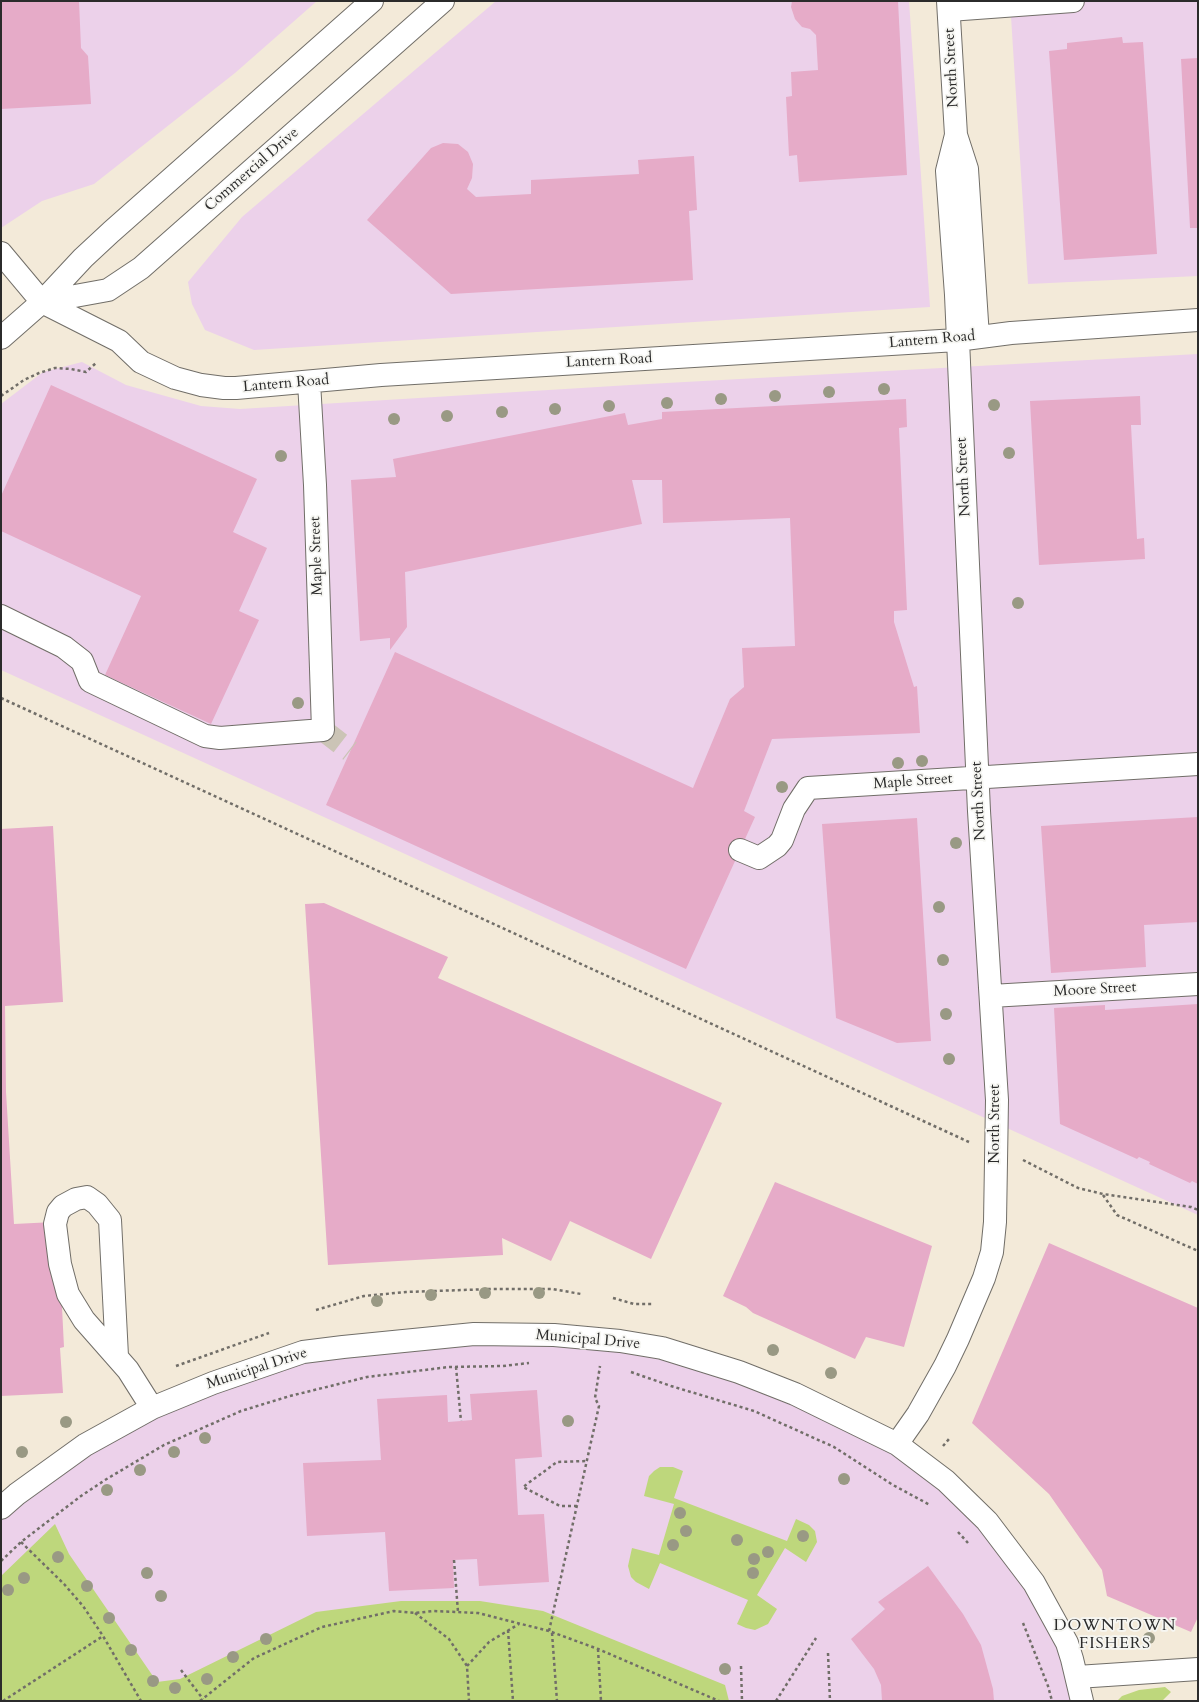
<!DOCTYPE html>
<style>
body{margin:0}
#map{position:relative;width:1199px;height:1702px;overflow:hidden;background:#f3ead9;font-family:Cardo,serif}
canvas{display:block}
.frame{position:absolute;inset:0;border:2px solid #2b2b2b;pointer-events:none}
</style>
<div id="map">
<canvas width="1199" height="1702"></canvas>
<div class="frame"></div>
</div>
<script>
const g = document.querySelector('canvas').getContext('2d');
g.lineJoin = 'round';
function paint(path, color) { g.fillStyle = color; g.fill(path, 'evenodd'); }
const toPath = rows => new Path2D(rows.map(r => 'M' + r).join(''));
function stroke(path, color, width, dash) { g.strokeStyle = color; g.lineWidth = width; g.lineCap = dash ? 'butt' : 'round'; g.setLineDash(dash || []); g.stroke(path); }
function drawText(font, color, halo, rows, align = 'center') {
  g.font = font + ' Cardo,serif'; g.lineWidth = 3.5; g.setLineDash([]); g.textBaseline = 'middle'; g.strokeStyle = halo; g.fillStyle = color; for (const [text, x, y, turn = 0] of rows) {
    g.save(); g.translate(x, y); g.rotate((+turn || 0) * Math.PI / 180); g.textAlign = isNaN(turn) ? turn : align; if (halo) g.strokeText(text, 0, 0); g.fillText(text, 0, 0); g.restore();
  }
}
paint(toPath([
 [1,1,317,1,235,73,94,184,42,201,1,228],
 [496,1,909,1,930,307,254,350,205,330,192,304,188,282,242,217],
 [1010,1,1198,1,1198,276,1028,284],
 [1198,354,1198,1215,1,670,1,404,43,372,82,362,126,385,201,406,240,409,630,385],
 [455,1343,619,1348,737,1379,898,1450,982,1526,1029,1586,1066,1662,1076,1701,1,1701,1,1517,88,1451,155,1414,304,1359]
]), '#ecd1ea');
paint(toPath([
 [660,1467,673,1467,683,1471,674,1498,787,1541,796,1519,809,1525,815,1531,817,1542,806,1562,785,1548,757,1595,777,1609,768,1624,755,1630,746,1628,737,1624,748,1600,660,1563,649,1589,636,1582,631,1577,628,1566,632,1548,659,1555,674,1504,644,1496,649,1476,654,1471],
 [55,1524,69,1554,157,1682,180,1679,316,1612,401,1601,480,1601,543,1611,725,1685,729,1701,1,1701,1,1576],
 [1165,1687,1171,1692,1162,1701,1117,1701,1122,1696,1139,1690]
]), '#bed77c');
paint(toPath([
 [1,1,79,1,81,48,88,56,91,104,1,109],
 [792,1,898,1,907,175,799,182,797,155,789,156,786,97,792,96,791,72,818,70,816,35,810,29,802,27,795,19,791,7],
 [1122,37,1123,43,1143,42,1157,254,1064,260,1049,51,1067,49,1067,43],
 [1198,58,1198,228,1190,228,1181,59],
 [443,143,458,144,468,152,473,164,472,178,467,189,476,197,531,194,531,180,639,174,638,160,694,156,697,210,689,211,693,280,451,294,367,220,431,148],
 [51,385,257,479,233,532,267,548,239,611,259,620,211,724,105,675,141,596,1,531,1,496],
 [1140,396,1141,425,1131,425,1137,539,1144,538,1145,559,1039,565,1030,401],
 [906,399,907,427,899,428,907,610,894,611,894,622,914,687,917,686,920,733,772,739,744,811,755,817,686,969,326,805,395,652,693,788,730,699,744,687,742,648,795,646,790,518,663,523,662,480,632,480,642,524,405,572,407,627,390,650,390,638,360,641,351,480,396,477,393,459,625,413,628,425,662,419,662,412],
 [1198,817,1198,922,1144,925,1146,967,1051,973,1041,826],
 [917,818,931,1041,897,1043,836,1018,822,824],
 [53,826,63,1002,5,1006,6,1092,14,1224,54,1222,60,1268,64,1347,60,1348,63,1393,1,1396,1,829],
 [324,903,448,957,438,978,722,1103,651,1259,570,1221,551,1261,502,1238,503,1255,328,1265,305,904],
 [1198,1004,1198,1184,1192,1181,1190,1183,1149,1164,1150,1162,1139,1157,1137,1159,1060,1124,1054,1008,1105,1005,1105,1010],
 [775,1182,932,1246,904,1347,866,1337,855,1359,753,1313,746,1307,723,1296],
 [1049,1243,1198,1308,1198,1617,1191,1632,1107,1596,1102,1570,1049,1494,972,1423],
 [537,1390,542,1457,515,1459,518,1515,544,1514,549,1582,479,1586,477,1559,453,1560,454,1588,389,1591,385,1532,307,1536,303,1463,381,1460,377,1399,447,1395,448,1422,461,1421,472,1420,470,1394],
 [928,1566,963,1614,981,1645,993,1689,994,1701,882,1701,881,1685,874,1669,851,1639,885,1609,878,1602]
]), '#e6abc8');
stroke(toPath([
 [323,730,350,751]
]), '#cbc4b6', 22, [22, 11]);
const minor = toPath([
 [948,1,956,135,967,169,978,337],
 [949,10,1073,1],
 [1,253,42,302,119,341,141,362,175,378,201,385,224,388,236,388,381,375,957,340,1011,333,1198,320],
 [42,302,108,290,141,268,443,1],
 [1,338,42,302,83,258,111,232,372,1],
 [1,616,64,647,82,661,90,681,205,736,220,738,323,730,315,485,309,382],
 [740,850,759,858,777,846,782,840,794,809,808,788,1198,764],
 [991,996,1198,984],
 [117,1356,110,1220,97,1204,87,1197,76,1199,63,1206,58,1212,55,1224,60,1264,68,1294,84,1320,128,1370,152,1408],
 [897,1444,918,1414,945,1366,958,1339,984,1278,992,1252,995,1222,997,1100,979,811,956,295,947,171,956,135],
 [1,1508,17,1494,85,1445,152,1408,213,1383,303,1352,343,1347,474,1334,554,1335,620,1341,662,1348,739,1372,795,1394,897,1444,946,1481,987,1521,1034,1583,1067,1643,1072,1659,1082,1701],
 [1077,1677,1198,1669]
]);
stroke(minor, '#716e68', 24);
stroke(toPath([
 [1,396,24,380,39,373,55,368,71,369,86,372,96,363],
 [1,698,969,1142],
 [1023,1160,1078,1188,1103,1194,1191,1207,1198,1210],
 [1103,1195,1117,1215,1198,1251],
 [613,1298,634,1304,654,1304],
 [316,1310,364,1296,406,1292,491,1289,552,1289,581,1294],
 [176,1366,269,1333],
 [456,1367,461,1421],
 [631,1372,671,1386,754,1411,834,1447,893,1485,930,1505],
 [943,1446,949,1439],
 [577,1506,560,1506,523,1487,557,1462,587,1461],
 [958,1532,968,1543],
 [21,1542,64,1584,83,1606,103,1636,141,1701],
 [454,1560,458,1612],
 [1,1561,21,1542,81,1496,105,1480,164,1445,241,1411,290,1396,367,1377,449,1367,503,1366,529,1363],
 [415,1613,449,1639,467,1666,469,1701],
 [1023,1623,1048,1686,1052,1701],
 [508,1630,513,1701],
 [549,1631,599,1406,595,1398,600,1366],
 [552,1633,557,1701],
 [598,1649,601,1701],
 [828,1653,830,1701],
 [467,1666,489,1642,519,1624],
 [741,1666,742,1701],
 [181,1670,203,1699],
 [3,1701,103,1636],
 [200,1701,254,1658,322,1627,394,1611,415,1613,434,1611,478,1613,549,1631,598,1649,719,1701],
 [776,1701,816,1638]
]), '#716e68', 2.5, [3, 3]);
stroke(minor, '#fff', 22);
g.fillStyle = '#999984';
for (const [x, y] of [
 [884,389],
 [829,392],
 [775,396],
 [721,399],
 [667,403],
 [994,405],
 [609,406],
 [555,409],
 [502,412],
 [447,416],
 [394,419],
 [1009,453],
 [281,456],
 [1018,603],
 [298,703],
 [922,761],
 [898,763],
 [782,787],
 [956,843],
 [939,907],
 [943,960],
 [946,1014],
 [949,1059],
 [485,1293],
 [539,1293],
 [431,1295],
 [377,1301],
 [773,1350],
 [831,1373],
 [568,1421],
 [66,1422],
 [205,1438],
 [22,1452],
 [174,1452],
 [140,1470],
 [844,1479],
 [107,1490],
 [680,1513],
 [686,1531],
 [803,1536],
 [737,1540],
 [673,1545],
 [768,1552],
 [58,1557],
 [754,1559],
 [147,1573],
 [753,1573],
 [24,1578],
 [87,1586],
 [8,1590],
 [161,1596],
 [109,1618],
 [1149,1638],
 [266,1639],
 [131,1650],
 [233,1657],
 [725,1669],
 [207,1679],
 [153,1681],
 [175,1688]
]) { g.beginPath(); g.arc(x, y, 6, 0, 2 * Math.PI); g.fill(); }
drawText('15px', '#2b2b2b', '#f6f6f2', [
 ["North Street",952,68,-93],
 ["Commercial Drive",252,170,-41],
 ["Lantern Road",932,340,-5],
 ["Lantern Road",609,361,-3],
 ["Lantern Road",286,384,-5],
 ["North Street",964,477,-93],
 ["Maple Street",317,556,-92],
 ["Maple Street",913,782,-4],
 ["North Street",979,801,-93],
 ["Moore Street",1095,990,-3],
 ["North Street",996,1124,-90],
 ["Municipal Drive",588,1340,5],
 ["Municipal Drive",257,1369,-18]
]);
g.letterSpacing = '1px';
drawText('16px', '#2b2b2b', '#f6f6f2', [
 ["DOWNTOWN",1115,1626],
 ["FISHERS",1115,1644]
]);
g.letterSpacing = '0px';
</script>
